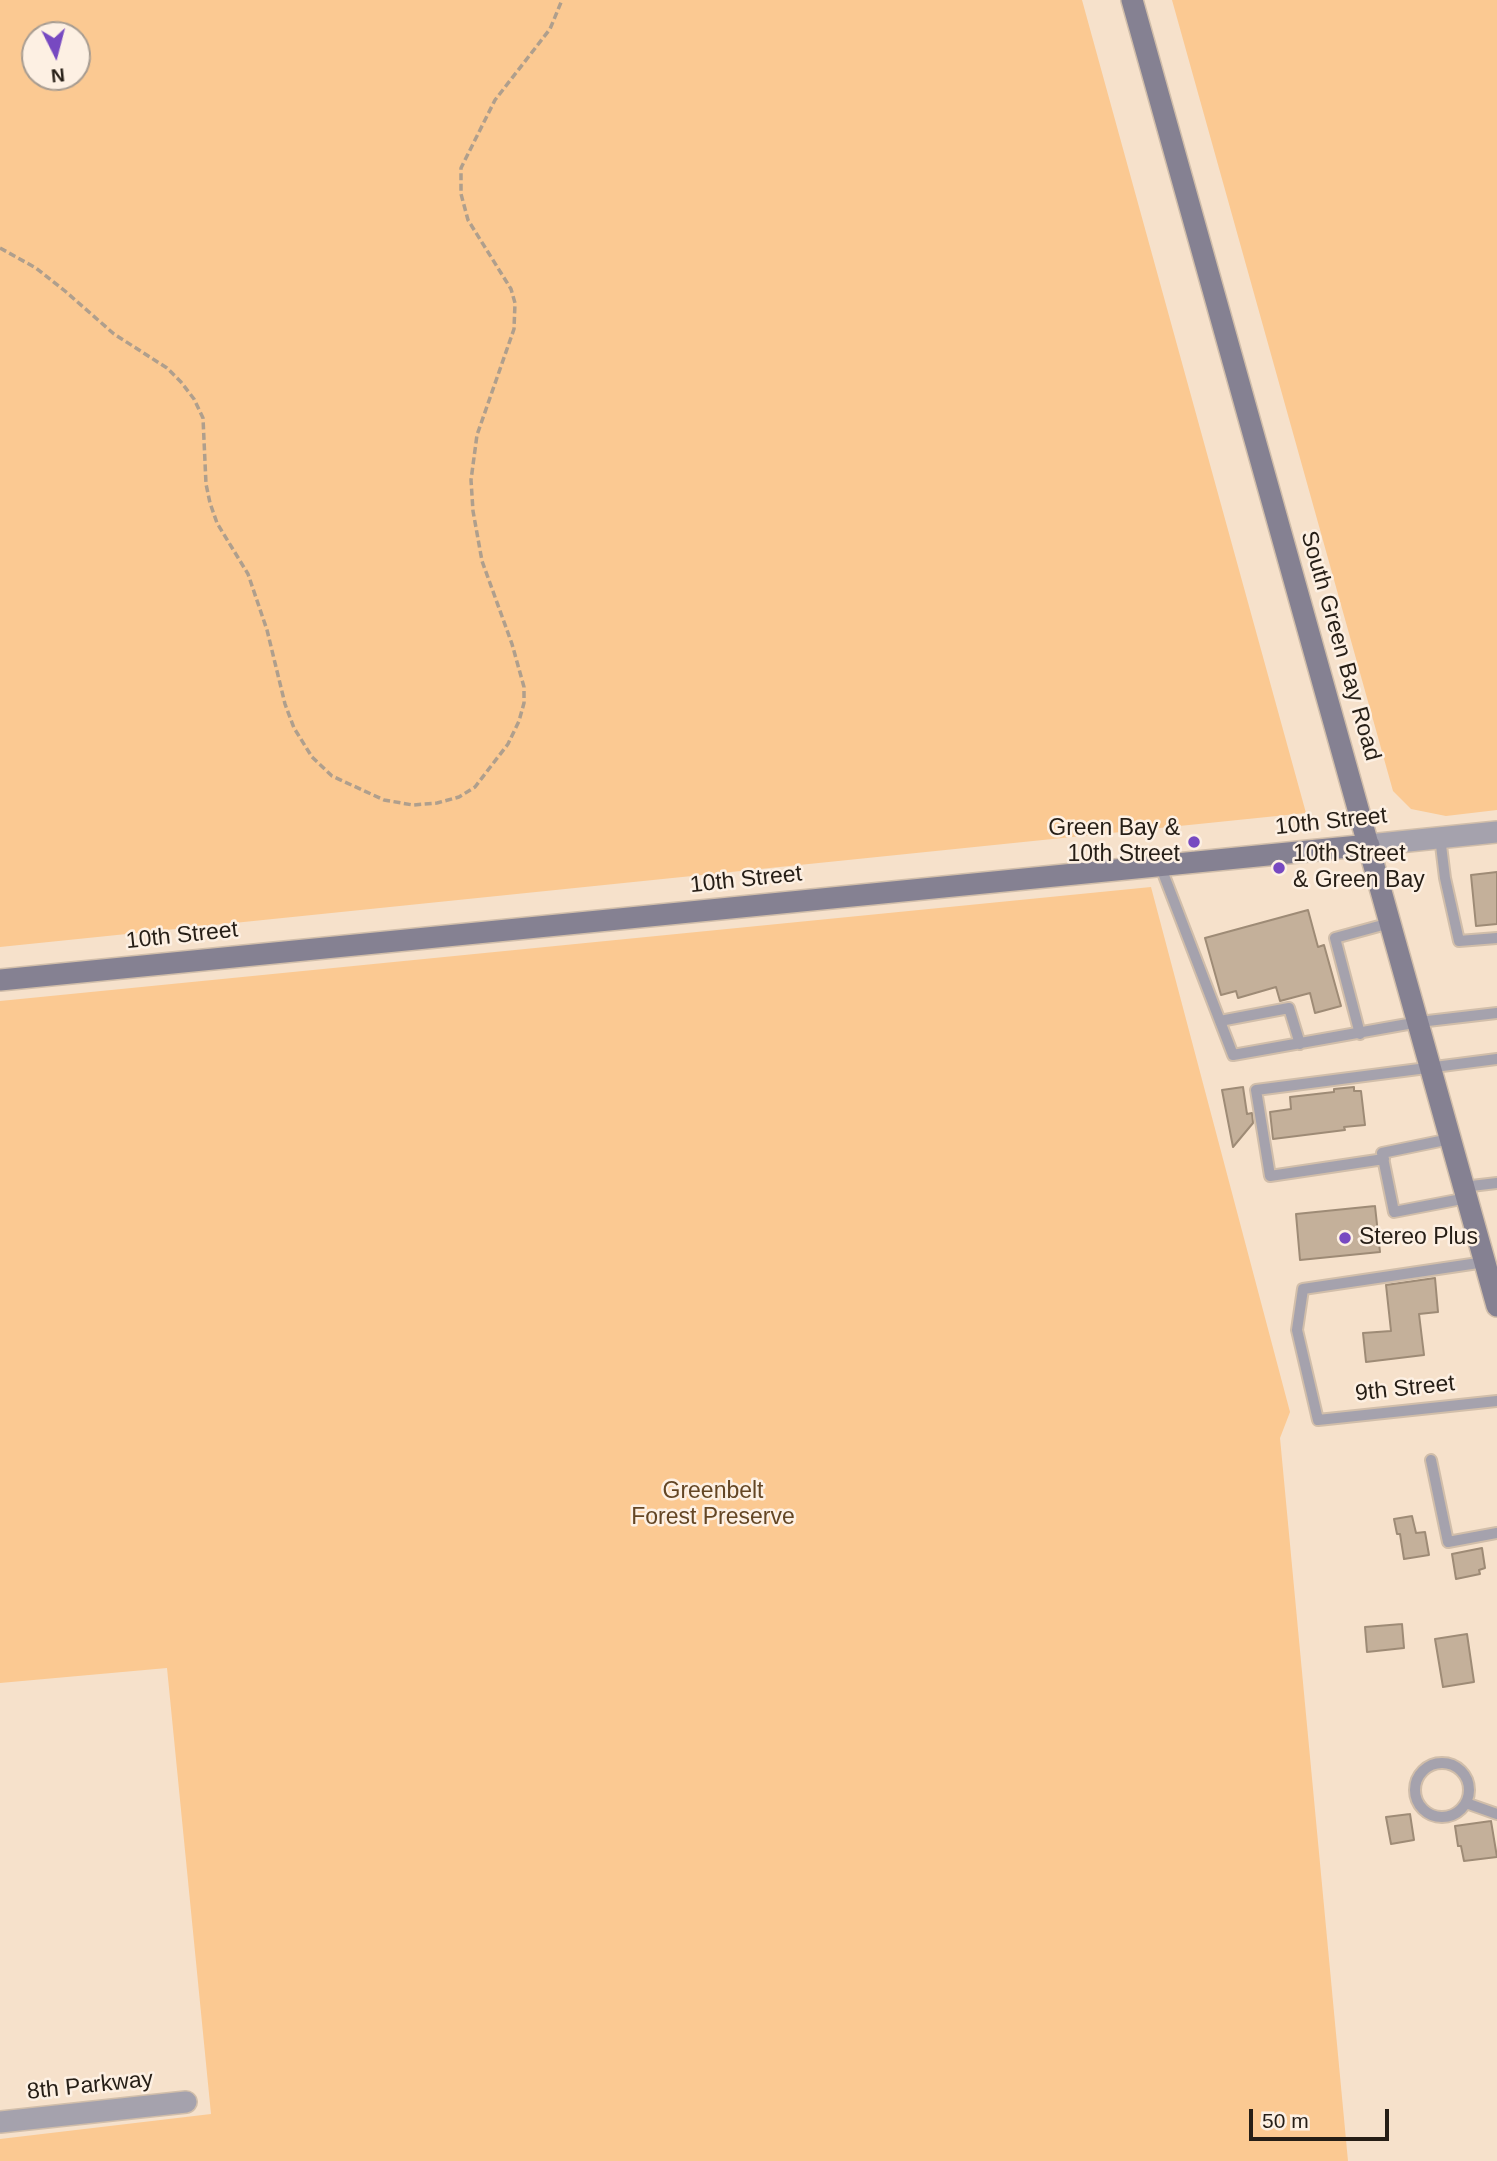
<!DOCTYPE html>
<style>
body{margin:0}
#map{position:relative;width:1497px;height:2161px;overflow:hidden;background:#f6e1cb;font-family:Helvetica,sans-serif}
canvas{display:block}
.north{position:absolute;left:21px;top:21px;width:70px;height:70px;box-sizing:border-box;background:#fdf0e3;border:2px solid #a79c91;border-radius:50%;rotate:174deg;font-size:19px;font-weight:700;line-height:28px;text-align:center;color:#261e16}
.north::after{content:'';display:block;margin:auto;width:24px;height:32px;background:#7749c1;clip-path:polygon(50% 0,100% 100%,50% 72%,0 100%)}
.scale{position:absolute;left:1249px;top:2109px;width:140px;height:32px;box-sizing:border-box;border:4px solid #261e16;border-top:0;padding-left:9px;font-size:21px;line-height:24px;white-space:nowrap;color:#261e16;-webkit-text-stroke:5px #fdf0e3;paint-order:stroke}
</style>
<div id="map">
<canvas width="1497" height="2161"></canvas>
<div class="north">N</div>
<div class="scale">50 m</div>
</div>
<script>
const g = document.querySelector('canvas').getContext('2d');
g.lineJoin = 'round';
function paint(path, color) { g.fillStyle = color; g.fill(path, 'evenodd'); }
const toPath = rows => new Path2D(rows.map(r => 'M' + r).join(''));
function stroke(path, color, width, dash) { g.strokeStyle = color; g.lineWidth = width; g.lineCap = dash ? 'butt' : 'round'; g.setLineDash(dash || []); g.stroke(path); }
function drawText(font, color, halo, rows, align = 'center') {
  g.font = font + ' Helvetica,sans-serif'; g.lineWidth = 5; g.setLineDash([]); g.textBaseline = 'middle'; g.strokeStyle = halo; g.fillStyle = color; for (const [text, x, y, turn = 0] of rows) {
    g.save(); g.translate(x, y); g.rotate((+turn || 0) * Math.PI / 180); g.textAlign = isNaN(turn) ? turn : align; if (halo) g.strokeText(text, 0, 0); g.fillText(text, 0, 0); g.restore();
  }
}
paint(toPath([
 [0,0,1082,0,1306,813,0,947],
 [35,35,77,35,77,77,35,77],
 [1172,0,1497,0,1497,810,1446,816,1411,809,1393,791],
 [1151,887,1290,1412,1280,1438,1348,2161,0,2161,0,2139,211,2114,167,1668,0,1683,0,1001]
]), '#fbc992');
const building = toPath([
 [1497,872,1497,924,1476,926,1471,875,1497,872],
 [1308,910,1318,947,1324,945,1341,1006,1315,1013,1310,993,1280,1001,1276,987,1238,998,1236,991,1221,995,1205,938,1308,910],
 [1243,1087,1247,1114,1252,1113,1253,1123,1233,1147,1222,1090,1243,1087],
 [1354,1087,1354,1091,1361,1091,1365,1125,1344,1127,1345,1130,1273,1139,1270,1112,1291,1109,1290,1097,1334,1092,1334,1089,1354,1087],
 [1375,1206,1380,1252,1300,1260,1296,1214,1375,1206],
 [1435,1278,1438,1312,1419,1314,1424,1355,1366,1362,1363,1333,1391,1331,1386,1285,1435,1278],
 [1412,1516,1416,1533,1425,1532,1429,1555,1404,1559,1400,1534,1397,1534,1394,1519,1412,1516],
 [1482,1548,1485,1568,1479,1570,1480,1574,1456,1579,1452,1554,1482,1548],
 [1402,1624,1404,1648,1367,1652,1365,1627,1402,1624],
 [1467,1634,1474,1682,1443,1687,1435,1639,1467,1634],
 [1410,1814,1414,1840,1391,1844,1386,1817,1410,1814],
 [1491,1821,1497,1857,1464,1861,1461,1846,1458,1846,1455,1826,1491,1821]
]);
paint(building, '#c4b09a');
stroke(building, '#9e8b76', 2);
const lane = toPath([
 [1440,837,1445,878,1459,941,1497,938],
 [1160,865,1233,1055,1419,1022,1497,1013],
 [1220,1021,1289,1008,1300,1044],
 [1360,1034,1335,938,1390,923],
 [1450,1139,1382,1153,1394,1212,1467,1198],
 [1384,1159,1270,1176,1256,1090,1497,1059],
 [1463,1187,1497,1183],
 [1485,1262,1303,1289,1297,1330,1318,1420,1497,1401],
 [1431,1460,1448,1542,1497,1533],
 '1415 1790a27 27 0 1 1 54 0a27 27 0 1 1-54 0Z',
 [1466,1803,1497,1814]
]);
const street = toPath([
 [1369,845,1497,832],
 [0,2122,186,2102]
]);
const secondary = toPath([
 [1132,0,1497,1306],
 [0,980,1369,845]
]);
stroke(lane, '#d1beaa', 14);
stroke(street, '#d1beaa', 24);
stroke(secondary, '#d1beaa', 24);
stroke(toPath([
 [0,248,36,268,65,291,114,334,167,368,181,382,194,399,203,418,206,484,210,503,217,523,248,574,267,630,285,704,294,728,312,757,332,776,384,800,413,805,437,803,459,797,475,787,508,744,519,721,524,703,524,687,512,644,482,561,473,511,471,480,477,435,514,329,515,303,511,289,468,220,461,194,461,168,495,100,550,29,562,0]
]), '#af9f8d', 3.5, [7, 3.5]);
stroke(lane, '#a5a2ad', 10);
stroke(street, '#a5a2ad', 21);
stroke(secondary, '#858192', 21);
for (const [x, y, r, color] of [
 [1194,842,7,"#7749c1"],
 [1279,868,7,"#7749c1"],
 [1345,1238,7,"#7749c1"]
]) { const dot = new Path2D(); dot.arc(x, y, r, 0, 2 * Math.PI); g.fillStyle = color; g.fill(dot); stroke(dot, '#fdf0e3', 2.5); }
drawText('23px', '#261e16', '#fdf0e3', [
 ["South Green Bay Road",1340,646,74],
 ["10th Street",1331,822,-6],
 ["10th Street",746,880,-6],
 ["10th Street",182,936,-6],
 ["9th Street",1405,1389,-6],
 ["8th Parkway",90,2086,-6]
]);
drawText('23px', '#261e16', '#fdf0e3', [
 ["Green Bay &",1180,829,"right"],
 ["10th Street",1180,855,"right"],
 ["10th Street",1293,855],
 ["& Green Bay",1293,881],
 ["Stereo Plus",1359,1238]
], 'left');
drawText('23px', '#644624', '#fdf0e3', [
 ["Greenbelt",713,1492],
 ["Forest Preserve",713,1518]
]);
</script>
